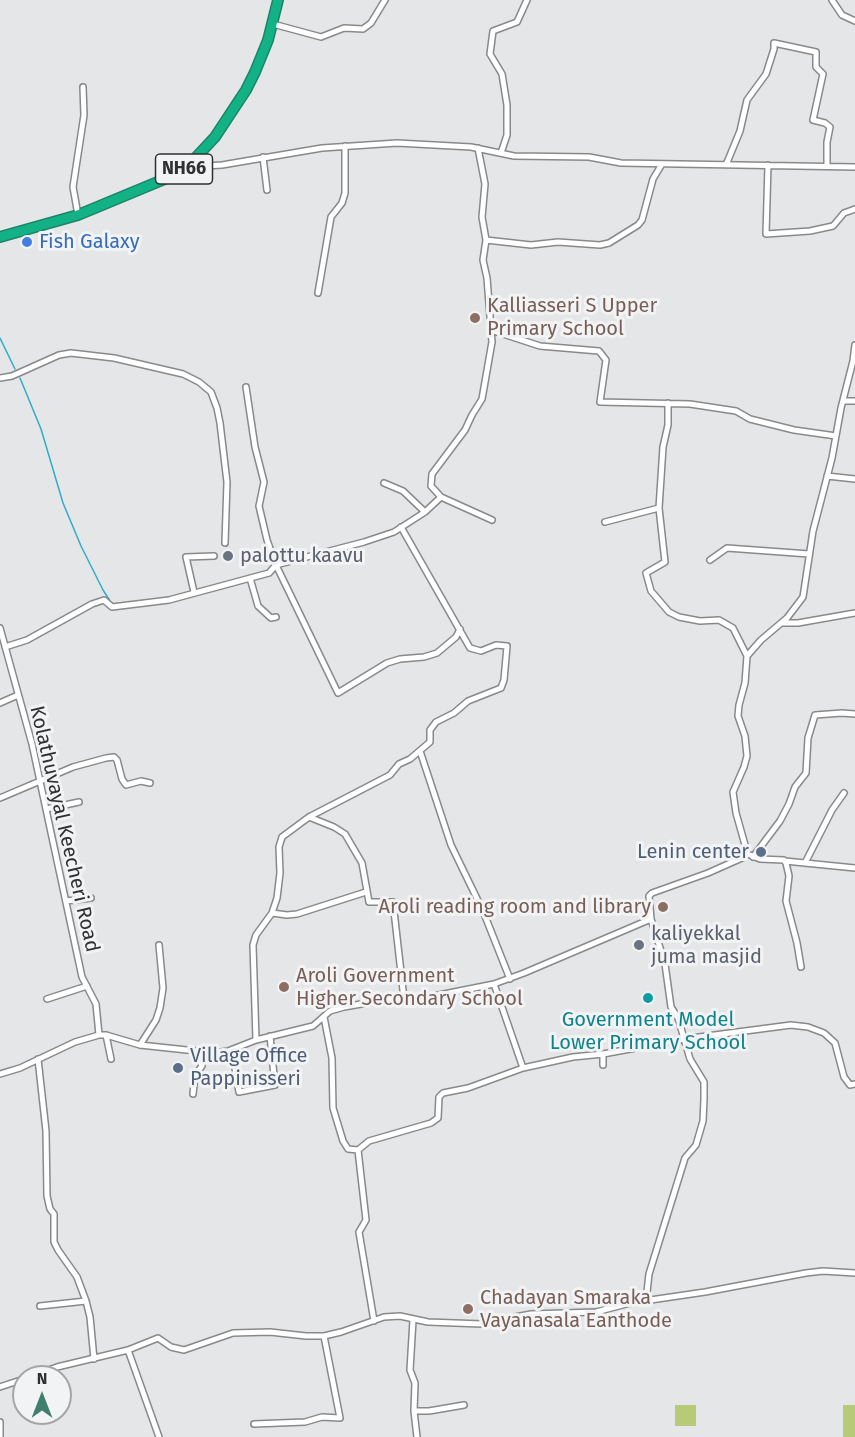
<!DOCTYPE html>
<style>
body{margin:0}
#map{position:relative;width:855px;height:1437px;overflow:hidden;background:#e5e6e7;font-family:"Fira Sans",sans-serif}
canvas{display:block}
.north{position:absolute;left:12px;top:1365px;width:60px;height:60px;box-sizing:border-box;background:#f2f3f5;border:2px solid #a4a5a7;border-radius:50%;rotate:0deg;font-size:16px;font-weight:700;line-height:24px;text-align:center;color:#303031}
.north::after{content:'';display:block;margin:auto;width:21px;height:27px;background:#3f7f6d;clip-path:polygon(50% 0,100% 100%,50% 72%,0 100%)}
</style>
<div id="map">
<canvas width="855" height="1437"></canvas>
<div class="north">N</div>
</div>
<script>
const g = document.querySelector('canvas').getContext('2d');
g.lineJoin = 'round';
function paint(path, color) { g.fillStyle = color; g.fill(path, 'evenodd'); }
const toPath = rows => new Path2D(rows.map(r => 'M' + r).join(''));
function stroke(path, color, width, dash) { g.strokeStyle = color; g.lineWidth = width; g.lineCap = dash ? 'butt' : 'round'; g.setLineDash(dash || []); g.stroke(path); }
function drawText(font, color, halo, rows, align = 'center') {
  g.font = font + ' "Fira Sans",sans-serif'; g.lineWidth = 6; g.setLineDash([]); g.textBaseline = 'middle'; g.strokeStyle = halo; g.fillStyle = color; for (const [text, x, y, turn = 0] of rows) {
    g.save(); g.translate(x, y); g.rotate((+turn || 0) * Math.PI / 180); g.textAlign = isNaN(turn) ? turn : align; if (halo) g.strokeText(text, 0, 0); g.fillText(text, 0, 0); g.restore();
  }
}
paint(toPath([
 [675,1405,696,1405,696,1426,675,1426],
 [843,1405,855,1405,855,1437,843,1437]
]), '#b7ca78');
stroke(toPath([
 [0,338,15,369],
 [20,378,41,429,63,503,81,546,103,590,112,604]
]), '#2eadc8', 1.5);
const street = toPath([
 [832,0,842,15,855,21],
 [273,24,321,37,344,28,363,29,371,23,385,0],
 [501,153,507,135,507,105,502,74,490,54,493,31,517,22,527,0],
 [263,157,267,190],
 [726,165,740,131,747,100,766,74,774,49,774,43,816,52,816,67,823,74,813,120,825,123,830,127,827,142,827,166],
 [768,165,766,234,810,231,833,226,844,213,855,209],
 [188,167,222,165,322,148,397,143,471,147,514,156,589,157,621,163,855,167],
 [78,215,73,187,84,115,83,87],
 [486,240,531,245,558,242,600,245,609,243,638,225,642,220,653,179,662,164],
 [318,293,331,217,342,203,345,193,345,146],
 [491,330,540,346,599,351,606,360,600,402,690,404,736,411,750,419,794,430,836,436],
 [0,378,12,376,59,355,71,353,114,358,183,374,199,382,211,392,217,408,220,423,227,482,225,543],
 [246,387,255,447,264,482,259,506,267,540,276,565,338,693,387,663,400,659,424,657,437,653,456,637,460,629],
 [843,401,855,401],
 [827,476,855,479],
 [384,483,403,491,425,512],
 [441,497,492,520],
 [659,508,663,447,668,425,668,403],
 [605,522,659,508,665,562,646,573,651,591,669,612,679,617,700,621,719,620,733,628,747,656],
 [710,560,727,548,809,554],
 [250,578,258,606,271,618,276,617],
 [194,592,186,557,214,556],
 [782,623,798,623,855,613],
 [0,628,32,744,82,977,96,1004,99,1035],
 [5,647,27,640,92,604,104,600,112,607,169,600,269,573,276,565,364,542,394,532,425,512,441,497,431,486,432,474,465,430,472,415,482,399,492,342,487,278,483,260,486,240,482,217,485,184,478,148],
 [0,703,18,695],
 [420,751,451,845,483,911,510,979],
 [0,798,73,767,106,758,114,757,117,760,122,779,126,785,141,781,150,783],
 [46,809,79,802],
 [309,817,334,827,345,834,362,863,369,902,393,902,404,999],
 [750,855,760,859,784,860,786,863,789,876,786,901,797,943,801,967],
 [753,857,780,821,789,804,795,787,806,773,808,738,815,715,842,713,855,714],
 [785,861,855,868],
 [805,863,832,810,844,793],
 [66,901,91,898],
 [272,913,287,915,297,914,366,892],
 [494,984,523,1068,573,1057,603,1054,603,1065],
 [47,999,87,986],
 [324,1017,332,1058,333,1108,343,1141,348,1149,358,1150,369,1141,431,1123,438,1118,439,1097,443,1093,468,1088,523,1068],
 [106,1035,111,1059],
 [256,1040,253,945,256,935,272,913,277,898,280,873,279,847,282,837,309,817,390,775,399,764,410,759,430,742,430,730,436,722,454,713,468,701,501,688,504,680,507,646,496,645,481,651,470,648,401,527],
 [140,1045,156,1020,160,1008,163,988,159,945],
 [232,1050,239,1092,275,1085,270,1036],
 [603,1054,684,1039,791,1025,808,1027,824,1033,835,1043,844,1077,850,1085,855,1084],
 [38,1059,46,1131,47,1196,50,1209,54,1214,54,1242,58,1250,77,1277,86,1301,90,1317,94,1359],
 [0,1074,20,1068,75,1042,99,1035,106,1035,140,1045,215,1053,228,1051,256,1040,313,1026,330,1011,344,1007,384,1000,429,997,494,984,524,973,651,919,649,896,652,893,708,873,744,857,747,852,736,813,733,792,744,767,747,756,745,736,738,716,739,705,745,683,747,656,761,640,787,618,803,597,813,531,832,458,841,408,853,361,855,345],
 [193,1094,195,1075,202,1066,198,1052],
 [358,1150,366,1220,359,1232,374,1321],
 [646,1301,649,1274,685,1158,696,1145,703,1121,704,1099,704,1082,690,1059,678,1018,671,1007,665,964,651,919],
 [40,1306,86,1301],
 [413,1320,410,1370,415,1383,414,1411,417,1437],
 [128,1350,158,1338,171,1347,184,1350,233,1333,270,1332,306,1336,324,1336,341,1332,384,1317,400,1316,428,1322,482,1324,496,1323,515,1317,531,1314,596,1312,630,1303,705,1292,806,1273,823,1271,855,1273],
 [29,1377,57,1367,128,1350,159,1437],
 [0,1387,24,1379],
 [414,1411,429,1411,464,1405],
 [0,1422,0,1437],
 [254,1424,305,1422,322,1417,340,1418,324,1336]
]);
const highway = toPath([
 [0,237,78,215,172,176,187,167,215,137,246,90,255,72,268,40,278,0]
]);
stroke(street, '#88898b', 8);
stroke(highway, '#1c8468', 12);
stroke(street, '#fff', 5);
stroke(highway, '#12b186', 9);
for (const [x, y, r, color] of [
 [27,242,6,"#3f7fe0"],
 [475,318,6,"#8d6e63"],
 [228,556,6,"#6b7280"],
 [761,852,6,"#5c6f8a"],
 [663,907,6,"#8d6e63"],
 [639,945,6,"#6b7280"],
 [284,987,6,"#8d6e63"],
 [648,998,6,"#0f9aa8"],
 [178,1068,6,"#5c6f8a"],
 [468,1309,6,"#8d6e63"]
]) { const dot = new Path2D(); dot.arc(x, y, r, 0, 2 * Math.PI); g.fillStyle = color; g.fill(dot); stroke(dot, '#f2f3f5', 2); }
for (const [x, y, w] of [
 [184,169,57]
]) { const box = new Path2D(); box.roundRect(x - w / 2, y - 15, w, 30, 4.5); g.fillStyle = '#f2f3f5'; g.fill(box); stroke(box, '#303031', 1.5); }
drawText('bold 18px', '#303031', null, [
 ["NH66",184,169]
]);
drawText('20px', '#366cbe', '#f2f3f5', [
 ["Fish Galaxy",39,242]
], 'left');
drawText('20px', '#785e54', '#f2f3f5', [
 ["Kalliasseri S Upper",487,306],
 ["Primary School",487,329],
 ["Aroli reading room and library",651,907,"right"],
 ["Aroli Government",296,976],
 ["Higher Secondary School",296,999],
 ["Chadayan Smaraka",480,1298],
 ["Vayanasala Eanthode",480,1321]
], 'left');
drawText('20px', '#5b616d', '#f2f3f5', [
 ["palottu kaavu",240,556],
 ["kaliyekkal",651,934],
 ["juma masjid",651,957]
], 'left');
drawText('20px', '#303031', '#f2f3f5', [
 ["Kolathuvayal Keecheri Road",64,829,77]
]);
drawText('20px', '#4e5e75', '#f2f3f5', [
 ["Lenin center",749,852],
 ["Village Office",190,1056,"left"],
 ["Pappinisseri",190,1079,"left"]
], 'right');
drawText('20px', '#0d838f', '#f2f3f5', [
 ["Government Model",648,1020],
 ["Lower Primary School",648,1043]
]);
</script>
